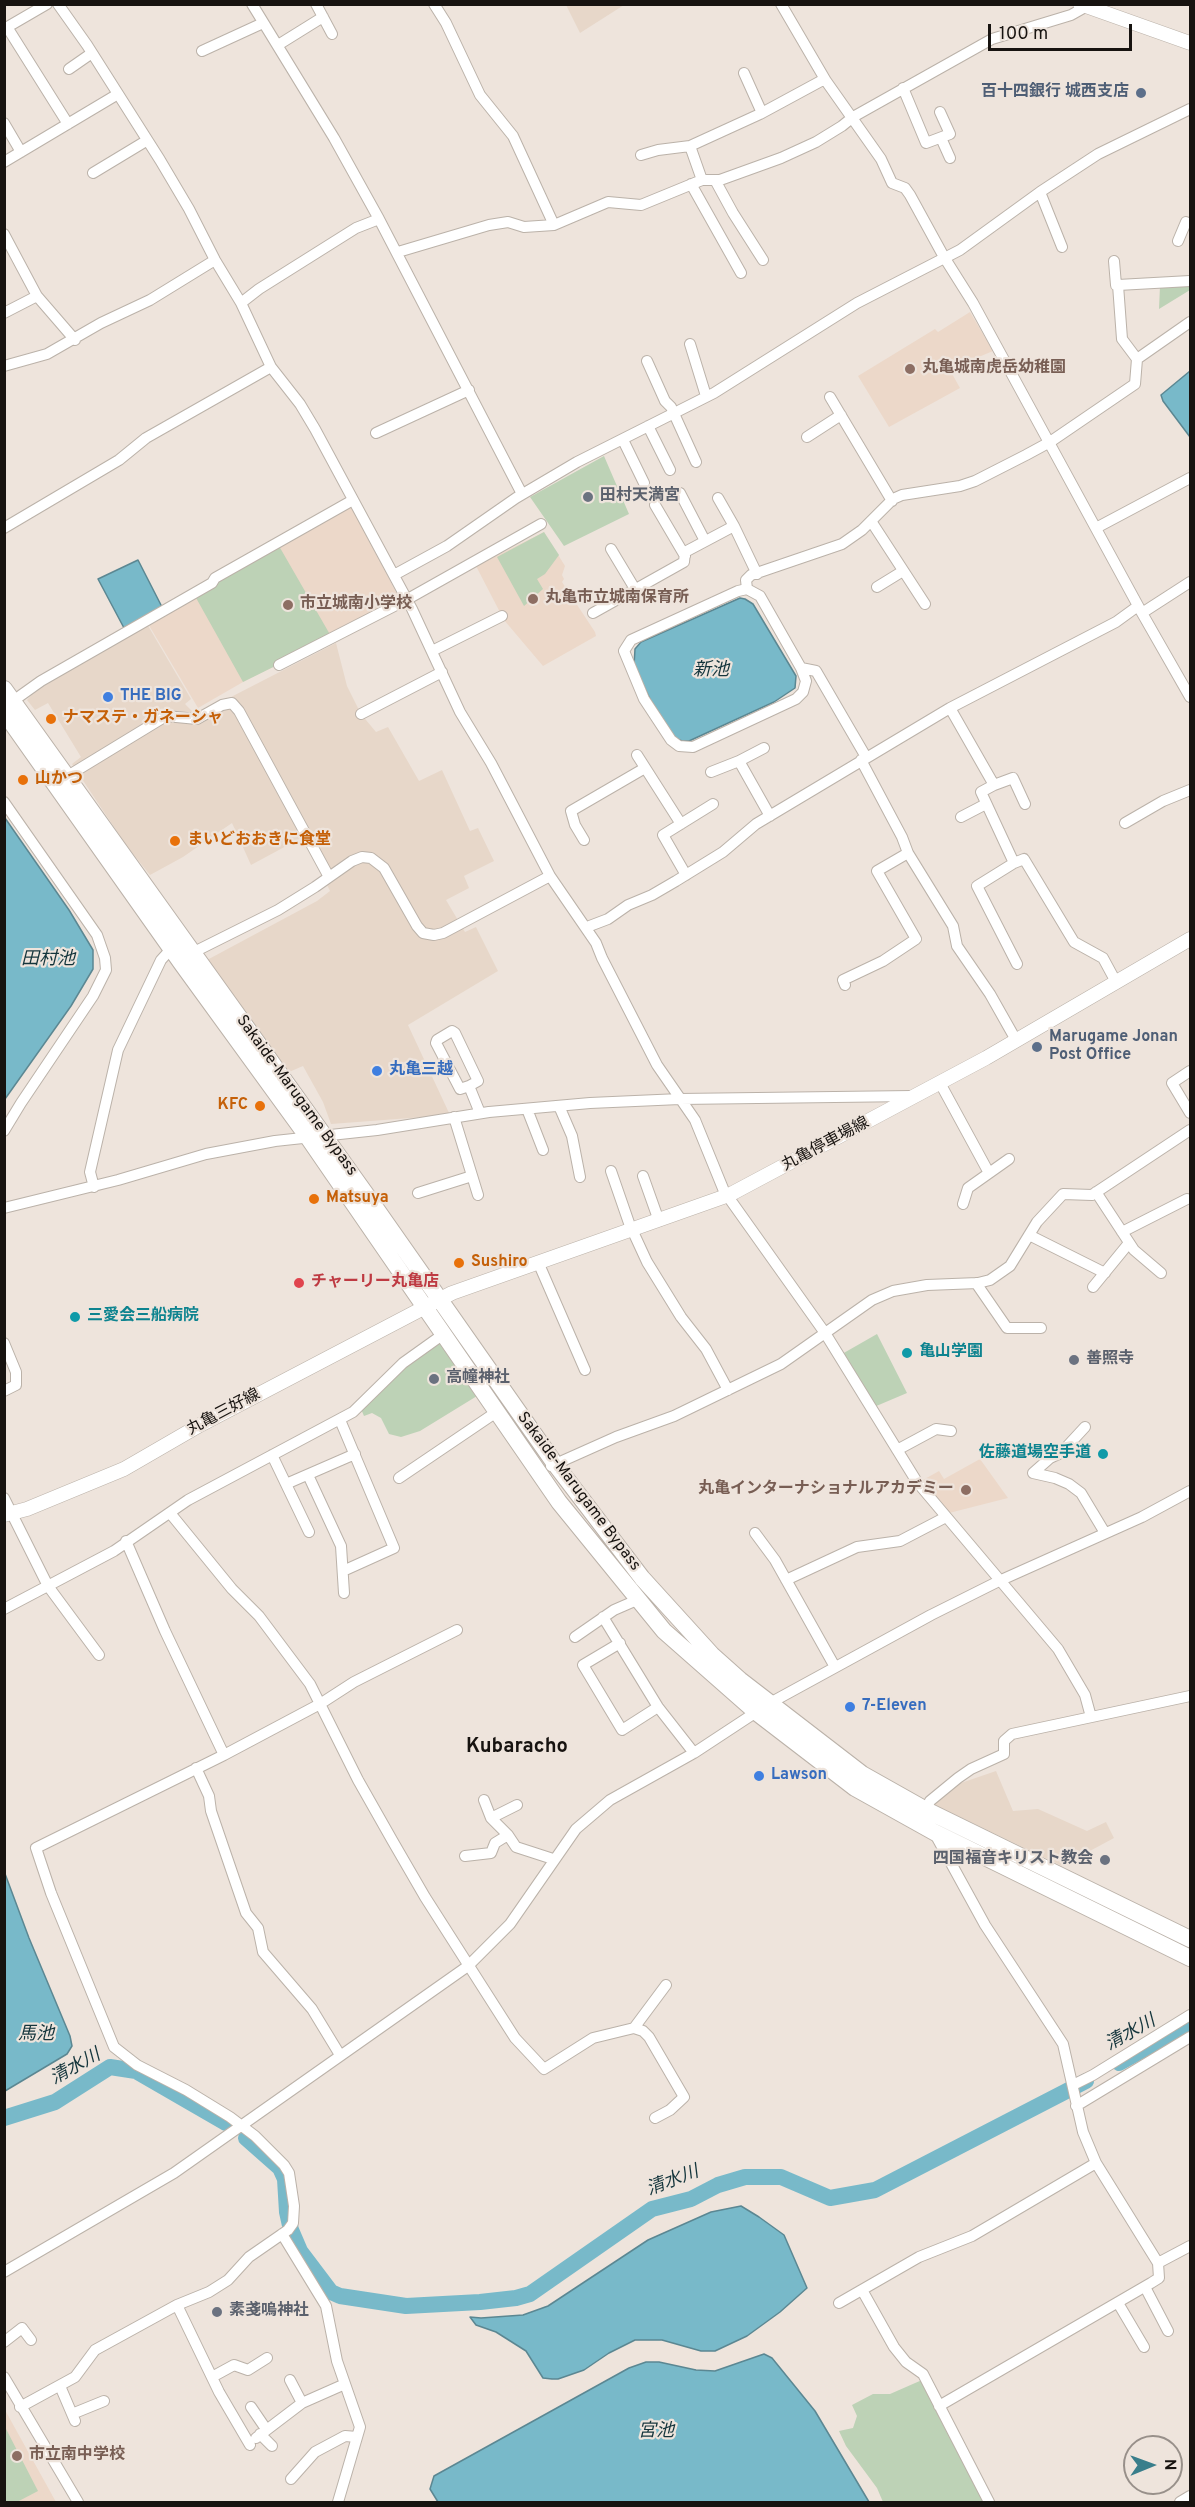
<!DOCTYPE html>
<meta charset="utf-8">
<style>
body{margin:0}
#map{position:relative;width:1195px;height:2507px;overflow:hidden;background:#eee4dc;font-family:Overpass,sans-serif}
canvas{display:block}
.frame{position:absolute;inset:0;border:6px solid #171310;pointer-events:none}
.north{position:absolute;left:1123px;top:2435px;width:60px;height:60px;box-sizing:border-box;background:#eee4dc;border:2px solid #98908a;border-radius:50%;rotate:89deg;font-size:16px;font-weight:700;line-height:24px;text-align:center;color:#171310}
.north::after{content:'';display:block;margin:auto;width:21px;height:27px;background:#397e8b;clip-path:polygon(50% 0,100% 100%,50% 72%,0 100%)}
.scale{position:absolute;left:988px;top:24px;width:144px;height:27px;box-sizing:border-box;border:3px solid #171310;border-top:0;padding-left:8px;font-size:18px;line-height:21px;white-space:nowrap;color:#171310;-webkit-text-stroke:4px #eee4dc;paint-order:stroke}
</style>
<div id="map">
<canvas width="1195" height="2507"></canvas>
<div class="frame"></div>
<div class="north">N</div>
<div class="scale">100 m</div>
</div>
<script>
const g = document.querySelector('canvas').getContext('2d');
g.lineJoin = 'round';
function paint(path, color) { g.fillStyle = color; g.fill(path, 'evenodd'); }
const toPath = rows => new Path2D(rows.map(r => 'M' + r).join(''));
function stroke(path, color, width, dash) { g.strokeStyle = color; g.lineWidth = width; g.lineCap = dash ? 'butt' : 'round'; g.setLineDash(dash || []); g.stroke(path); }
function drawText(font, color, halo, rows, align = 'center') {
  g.font = font + ' Overpass,"Noto Sans JP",sans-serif'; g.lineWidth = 4.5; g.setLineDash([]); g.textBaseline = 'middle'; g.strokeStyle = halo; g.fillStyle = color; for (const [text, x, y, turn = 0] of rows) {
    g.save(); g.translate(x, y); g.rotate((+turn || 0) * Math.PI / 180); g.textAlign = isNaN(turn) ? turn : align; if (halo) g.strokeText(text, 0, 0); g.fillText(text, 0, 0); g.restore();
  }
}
paint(toPath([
 [566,5,624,5,580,33],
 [147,624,191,699,185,704,196,715,336,643,347,686,361,714,376,732,388,727,419,781,442,770,470,831,478,828,494,861,464,876,469,888,446,900,465,932,476,927,498,971,408,1025,450,1115,331,1124,323,1102,303,1066,289,1072,207,960,317,901,330,891,303,837,251,865,232,823,183,857,150,875,126,845,72,764,81,757,48,703,35,710,27,700,35,691],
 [996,1771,1013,1811,1038,1809,1087,1831,1106,1822,1114,1838,1062,1866,933,1804,935,1800,961,1783]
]), '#e7d7c9');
paint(toPath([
 [970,312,993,351,962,364,951,372,960,388,889,427,858,376,935,329,938,332],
 [349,506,353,509,401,602,243,682,198,708,147,622,98,579,138,560,162,607],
 [544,532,565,566,562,575,564,579,562,582,595,632,596,636,543,666,504,620,476,566],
 [980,1459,1008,1498,949,1513,923,1480,939,1471,944,1479],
 [5,2410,56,2502,5,2502]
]), '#ecd8c9');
paint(toPath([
 [1190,284,1190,290,1159,309,1160,286],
 [604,456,629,514,564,546,530,497],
 [544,532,559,555,545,574,537,579,543,589,524,606,497,557],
 [279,546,332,638,243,682,195,596,217,581],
 [877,1334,907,1393,874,1407,842,1354],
 [439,1342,477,1396,420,1431,401,1437,389,1434,381,1418,372,1413,364,1416,361,1409,404,1367],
 [922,2380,985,2502,883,2502,877,2488,846,2446,839,2431,853,2428,857,2416,852,2405,873,2394,890,2394],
 [4,2425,38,2491,17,2502,5,2502]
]), '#bdd2b6');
const water = toPath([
 [1190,371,1190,437,1163,401,1161,395,1190,371],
 [138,560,162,607,124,628,98,579,138,560],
 [740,598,745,599,753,604,796,676,795,688,774,702,689,741,682,741,675,738,651,701,634,666,635,649,641,642,740,598],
 [5,818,69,910,93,950,93,969,71,1006,5,1099,5,818],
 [4,1871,29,1938,70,2036,72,2046,67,2054,5,2091,4,1871],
 [741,2206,759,2217,784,2235,807,2288,780,2312,747,2336,715,2351,701,2351,662,2340,635,2340,609,2353,584,2370,558,2379,552,2379,543,2378,526,2351,496,2332,476,2325,470,2317,481,2318,523,2315,548,2306,648,2240,711,2212,741,2206],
 [764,2354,772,2358,815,2411,869,2502,438,2502,430,2489,434,2476,629,2368,646,2362,659,2362,696,2370,715,2371,764,2354]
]);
paint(water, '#78b9c9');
stroke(water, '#5b8792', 1.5);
stroke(toPath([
 [1119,2063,1190,2024],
 [4,2118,55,2102,110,2067,136,2071,226,2123],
 [246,2138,280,2168,285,2179,287,2212,291,2230,300,2251,331,2292,340,2296,406,2306,480,2302,516,2298,530,2294,652,2209,691,2199,718,2185,745,2177,781,2177,830,2198,875,2190,1086,2081]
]), '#78b9c9', 16);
const minor = toPath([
 [58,4,87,45,160,160,189,209,215,260,241,303,271,367,300,404,315,429,412,609,460,712,491,763,550,876,596,943,602,958,657,1065,695,1120,724,1191,825,1333,917,1482,1058,1649,1085,1695,1091,1717],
 [252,4,334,138,379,219,522,494],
 [316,4,332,34],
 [434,4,446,23,480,95,513,136,554,225],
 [781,4,826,81],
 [7,27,68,124],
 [4,29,47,4],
 [278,45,323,17],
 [202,51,263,23],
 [69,69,92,53],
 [744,73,762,113],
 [903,88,926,143,950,134,940,112],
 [4,123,21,152],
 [941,138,950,158],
 [641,155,658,150,690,146],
 [4,162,118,94],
 [93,173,146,141],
 [702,180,690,146,760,114,821,81,826,81,881,159,892,183,905,188,910,195,944,257,973,303,1142,613,1190,697],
 [715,180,733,213,763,260],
 [691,184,741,273],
 [1040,192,1062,247],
 [4,234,37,296,4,313],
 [1178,241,1186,222],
 [398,252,489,225,508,222,524,227,554,225,608,202,641,205,702,180,720,180,781,158,816,142,842,126,853,117,992,39,1071,15,1087,6],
 [1114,261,1116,285,1118,285],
 [37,296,75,340],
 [241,303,259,289,356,228,379,219],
 [690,344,706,396],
 [1137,359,1190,322],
 [647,361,665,401,671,407,696,462],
 [4,366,47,354,101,323,150,300,215,260],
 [830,397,892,501],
 [648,426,670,470],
 [376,433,469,390],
 [807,437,841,415],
 [623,440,644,483],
 [680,493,705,541],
 [718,498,734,526],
 [655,505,685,556],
 [871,521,925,604],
 [4,528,119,460,146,438,271,367],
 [1096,528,1190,478],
 [611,549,635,589],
 [394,575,447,546,516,498,577,462,714,393,857,303,960,250,1040,192,1098,154,1190,109],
 [877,587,903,571],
 [747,589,746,580,751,575,842,544,862,530,893,499,902,495,960,486,975,481,1026,455,1050,442,1135,384,1137,359,1122,339,1118,285,1190,281],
 [593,613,684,562,685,552,734,526,757,574],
 [1142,613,1190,582],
 [432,651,502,616],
 [279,665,406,600,541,524],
 [801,668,806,681,803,692,796,699,693,747,679,746,671,740,644,699,624,651,631,640,738,591,747,589,760,596,801,668,816,671,866,757],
 [13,701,41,681,212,583,215,578,353,500],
 [950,708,994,785,981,792,1014,863,977,886,1017,964],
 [361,714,442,672],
 [637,755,681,824],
 [861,760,902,837,908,853,953,926,957,946,990,994,1016,1040],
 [739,761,764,748],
 [711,772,739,761,770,816],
 [61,780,166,716,197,719,222,705,232,703,239,711,329,877],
 [994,785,1013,778,1025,804],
 [4,802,97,935,105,958,106,970,93,996,21,1103,4,1131],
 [961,817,986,804],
 [1125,823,1163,801,1190,790],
 [584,840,575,825,571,811,645,768],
 [1014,863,1024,859,1074,942,1103,958,1116,982],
 [686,875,663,835,713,804],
 [587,927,608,919,628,905,652,895,676,881,723,852,756,824,950,708,1116,622,1138,606],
 [192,953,278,910,315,887,352,861,362,857,371,858,384,868,417,926,423,933,434,935,443,933,550,876],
 [845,985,843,980,883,961,916,939,877,871,908,853],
 [1190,1071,1172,1083,1190,1113],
 [940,1083,989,1173],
 [469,1086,460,1089,436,1043,437,1040,452,1031,455,1033,478,1081,469,1086,480,1113],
 [559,1106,572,1136,580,1177],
 [527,1109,543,1150],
 [454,1117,478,1195],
 [611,1171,629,1223,647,1262,681,1317,706,1349,728,1390],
 [643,1176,659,1221],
 [94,1187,90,1172,118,1050,161,960,171,949],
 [1096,1192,1134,1250,1161,1273],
 [418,1193,472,1176],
 [963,1204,968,1188,1009,1159],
 [4,1208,118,1180,206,1154,275,1141,377,1130,489,1112,590,1103,680,1099,912,1096],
 [1122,1232,1187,1199],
 [1029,1235,1105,1273],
 [538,1262,585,1370],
 [976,1283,1007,1328,1041,1328],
 [1093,1287,1129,1243],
 [4,1343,16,1372,16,1385,4,1391],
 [340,1420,394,1548,343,1571],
 [1085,1427,1061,1453,1050,1458,1033,1473,1055,1478,1069,1484,1081,1493,1105,1533],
 [897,1450,936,1429,951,1431],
 [272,1455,309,1532],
 [551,1466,616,1437,674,1416,781,1364,872,1300,893,1291,927,1285,978,1283,990,1280,1010,1266,1037,1222,1063,1194,1092,1195,1190,1130],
 [308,1475,341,1546,344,1593],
 [399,1478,498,1411],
 [286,1484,355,1454],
 [4,1498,48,1586,99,1655],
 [170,1513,232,1589,259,1616,310,1684,358,1780,392,1840,425,1897,515,2038,544,2069,593,2038,634,2028,643,2031,649,2037,684,2097,670,2110,655,2118],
 [755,1533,775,1560,835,1667],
 [126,1541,165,1631,224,1755],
 [786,1580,857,1547,900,1541,946,1517],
 [4,1609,114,1551,188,1500,353,1412,403,1363,445,1333],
 [603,1617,658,1707,694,1753],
 [575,1637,614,1610,637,1600],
 [620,1643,583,1665,622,1730,658,1707],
 [196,1768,209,1796,211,1811,246,1913,258,1928,263,1952,312,2009,340,2055],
 [484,1800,491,1818,508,1835,516,1847,553,1859],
 [926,1810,930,1801,958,1778,971,1769,1004,1754,1004,1741,1012,1734,1190,1696],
 [491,1818,517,1805],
 [935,1834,985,1925,1063,2044,1083,2132,1096,2163,1158,2263,1190,2246],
 [465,1856,491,1853,495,1843,508,1835],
 [634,2028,666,1985],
 [1073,2085,1093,2075,1190,2015],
 [1076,2106,1190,2037],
 [282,2234,326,2306,337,2361,360,2427,338,2502],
 [4,2272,174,2173,468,1966,510,1924,576,1829,610,1800,694,1753,770,1703,931,1615,999,1581,1142,1517,1190,1491],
 [1145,2287,1168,2331],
 [862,2290,894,2347,906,2362,923,2374,989,2502],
 [839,2303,919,2257,972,2236,1096,2163],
 [1118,2303,1144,2347],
 [177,2305,219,2392,250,2445],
 [4,2342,22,2328,31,2340],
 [4,2377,78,2502],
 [212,2377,234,2365,248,2370,267,2358],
 [290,2380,302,2403],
 [60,2386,75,2421],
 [939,2406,1151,2283,1159,2278,1158,2263],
 [20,2407,75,2377,95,2350,177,2305,209,2292,228,2280,249,2257,288,2230,293,2223,294,2206,289,2173,284,2165,255,2136,230,2117,186,2090,137,2065,114,2047,51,1893,36,1848,224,1755,320,1704,354,1682,457,1630],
 [251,2407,266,2429],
 [72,2414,104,2401],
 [260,2434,272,2446],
 [256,2438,302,2403,345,2384],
 [291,2479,315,2452,345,2436,357,2437],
 [1180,2502,1190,2496]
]);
const major = toPath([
 [1080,4,1190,43],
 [4,1515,27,1509,124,1469,200,1425,452,1293,729,1195,986,1058,1190,939]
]);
const highway = toPath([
 [4,689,365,1193,555,1464,642,1578,712,1655,740,1680,862,1774,926,1810,1190,1939],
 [4,712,182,964,307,1136,559,1502,664,1631,756,1712,855,1788,934,1832,1190,1958]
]);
stroke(minor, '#bbb2a9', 12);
stroke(major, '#bbb2a9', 15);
stroke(highway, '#bbb2a9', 18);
stroke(minor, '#fff', 10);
stroke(major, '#fff', 14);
stroke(highway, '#fff', 16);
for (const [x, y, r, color] of [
 [1141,93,6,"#5c6f8a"],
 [910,369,6,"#8d6e63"],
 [588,497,6,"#6b7280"],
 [533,599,6,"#8d6e63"],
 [288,605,6,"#8d6e63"],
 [108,697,6,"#3f7fe0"],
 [51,719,6,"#e8710a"],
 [23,780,6,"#e8710a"],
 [175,841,6,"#e8710a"],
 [1037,1047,6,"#5c6f8a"],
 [377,1071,6,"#3f7fe0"],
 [260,1106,6,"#e8710a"],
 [314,1199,6,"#e8710a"],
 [459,1263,6,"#e8710a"],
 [299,1283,6,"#e0444e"],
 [75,1317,6,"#0f9aa8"],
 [907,1353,6,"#0f9aa8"],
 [1074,1360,6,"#6b7280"],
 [434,1379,6,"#6b7280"],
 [1103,1454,6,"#0f9aa8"],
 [966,1490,6,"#8d6e63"],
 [850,1707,6,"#3f7fe0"],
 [759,1776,6,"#3f7fe0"],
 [1105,1860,6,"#6b7280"],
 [217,2312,6,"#6b7280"],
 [17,2456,6,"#8d6e63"]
]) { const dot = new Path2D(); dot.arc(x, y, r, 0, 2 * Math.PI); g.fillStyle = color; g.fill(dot); stroke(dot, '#eee4dc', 2); }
drawText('bold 16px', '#4e5e75', '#eee4dc', [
 ["百十四銀行 城西支店",1129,93],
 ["Marugame Jonan",1049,1038,"left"],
 ["Post Office",1049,1056,"left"]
], 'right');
drawText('bold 16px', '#785e54', '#eee4dc', [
 ["丸亀城南虎岳幼稚園",922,369],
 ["丸亀市立城南保育所",545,599],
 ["市立城南小学校",300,605],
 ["丸亀インターナショナルアカデミー",954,1490,"right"],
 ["市立南中学校",29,2456]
], 'left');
drawText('bold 16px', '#5b616d', '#eee4dc', [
 ["田村天満宮",600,497],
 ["善照寺",1086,1360],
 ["高幢神社",446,1379],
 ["四国福音キリスト教会",1093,1860,"right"],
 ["素戔嗚神社",229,2312]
], 'left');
drawText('bold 16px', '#366cbe', '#eee4dc', [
 ["THE BIG",120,697],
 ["丸亀三越",389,1071],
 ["7-Eleven",862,1707],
 ["Lawson",771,1776]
], 'left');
drawText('bold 16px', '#c56008', '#eee4dc', [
 ["ナマステ・ガネーシャ",63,719],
 ["山かつ",35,780],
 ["まいどおおきに食堂",187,841],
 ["KFC",248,1106,"right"],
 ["Matsuya",326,1199],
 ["Sushiro",471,1263]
], 'left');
drawText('16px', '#171310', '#eee4dc', [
 ["Sakaide-Marugame Bypass",296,1096,54],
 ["丸亀停車場線",826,1145,-28],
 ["丸亀三好線",224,1413,-28],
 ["Sakaide-Marugame Bypass",578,1492,53]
]);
drawText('bold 16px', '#be3a42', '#eee4dc', [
 ["チャーリー丸亀店",311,1283]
], 'left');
drawText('bold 16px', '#0d838f', '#eee4dc', [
 ["三愛会三船病院",87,1317],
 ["亀山学園",919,1353],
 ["佐藤道場空手道",1091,1454,"right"]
], 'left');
drawText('italic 18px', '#14353c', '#eee4dc', [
 ["新池",711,671],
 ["田村池",48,960],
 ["清水川",1131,2034,-29],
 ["馬池",36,2035],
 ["清水川",76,2068,-29],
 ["清水川",673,2182,-21],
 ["宮池",656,2432]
]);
drawText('bold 20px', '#171310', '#eee4dc', [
 ["Kubaracho",517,1748]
]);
</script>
